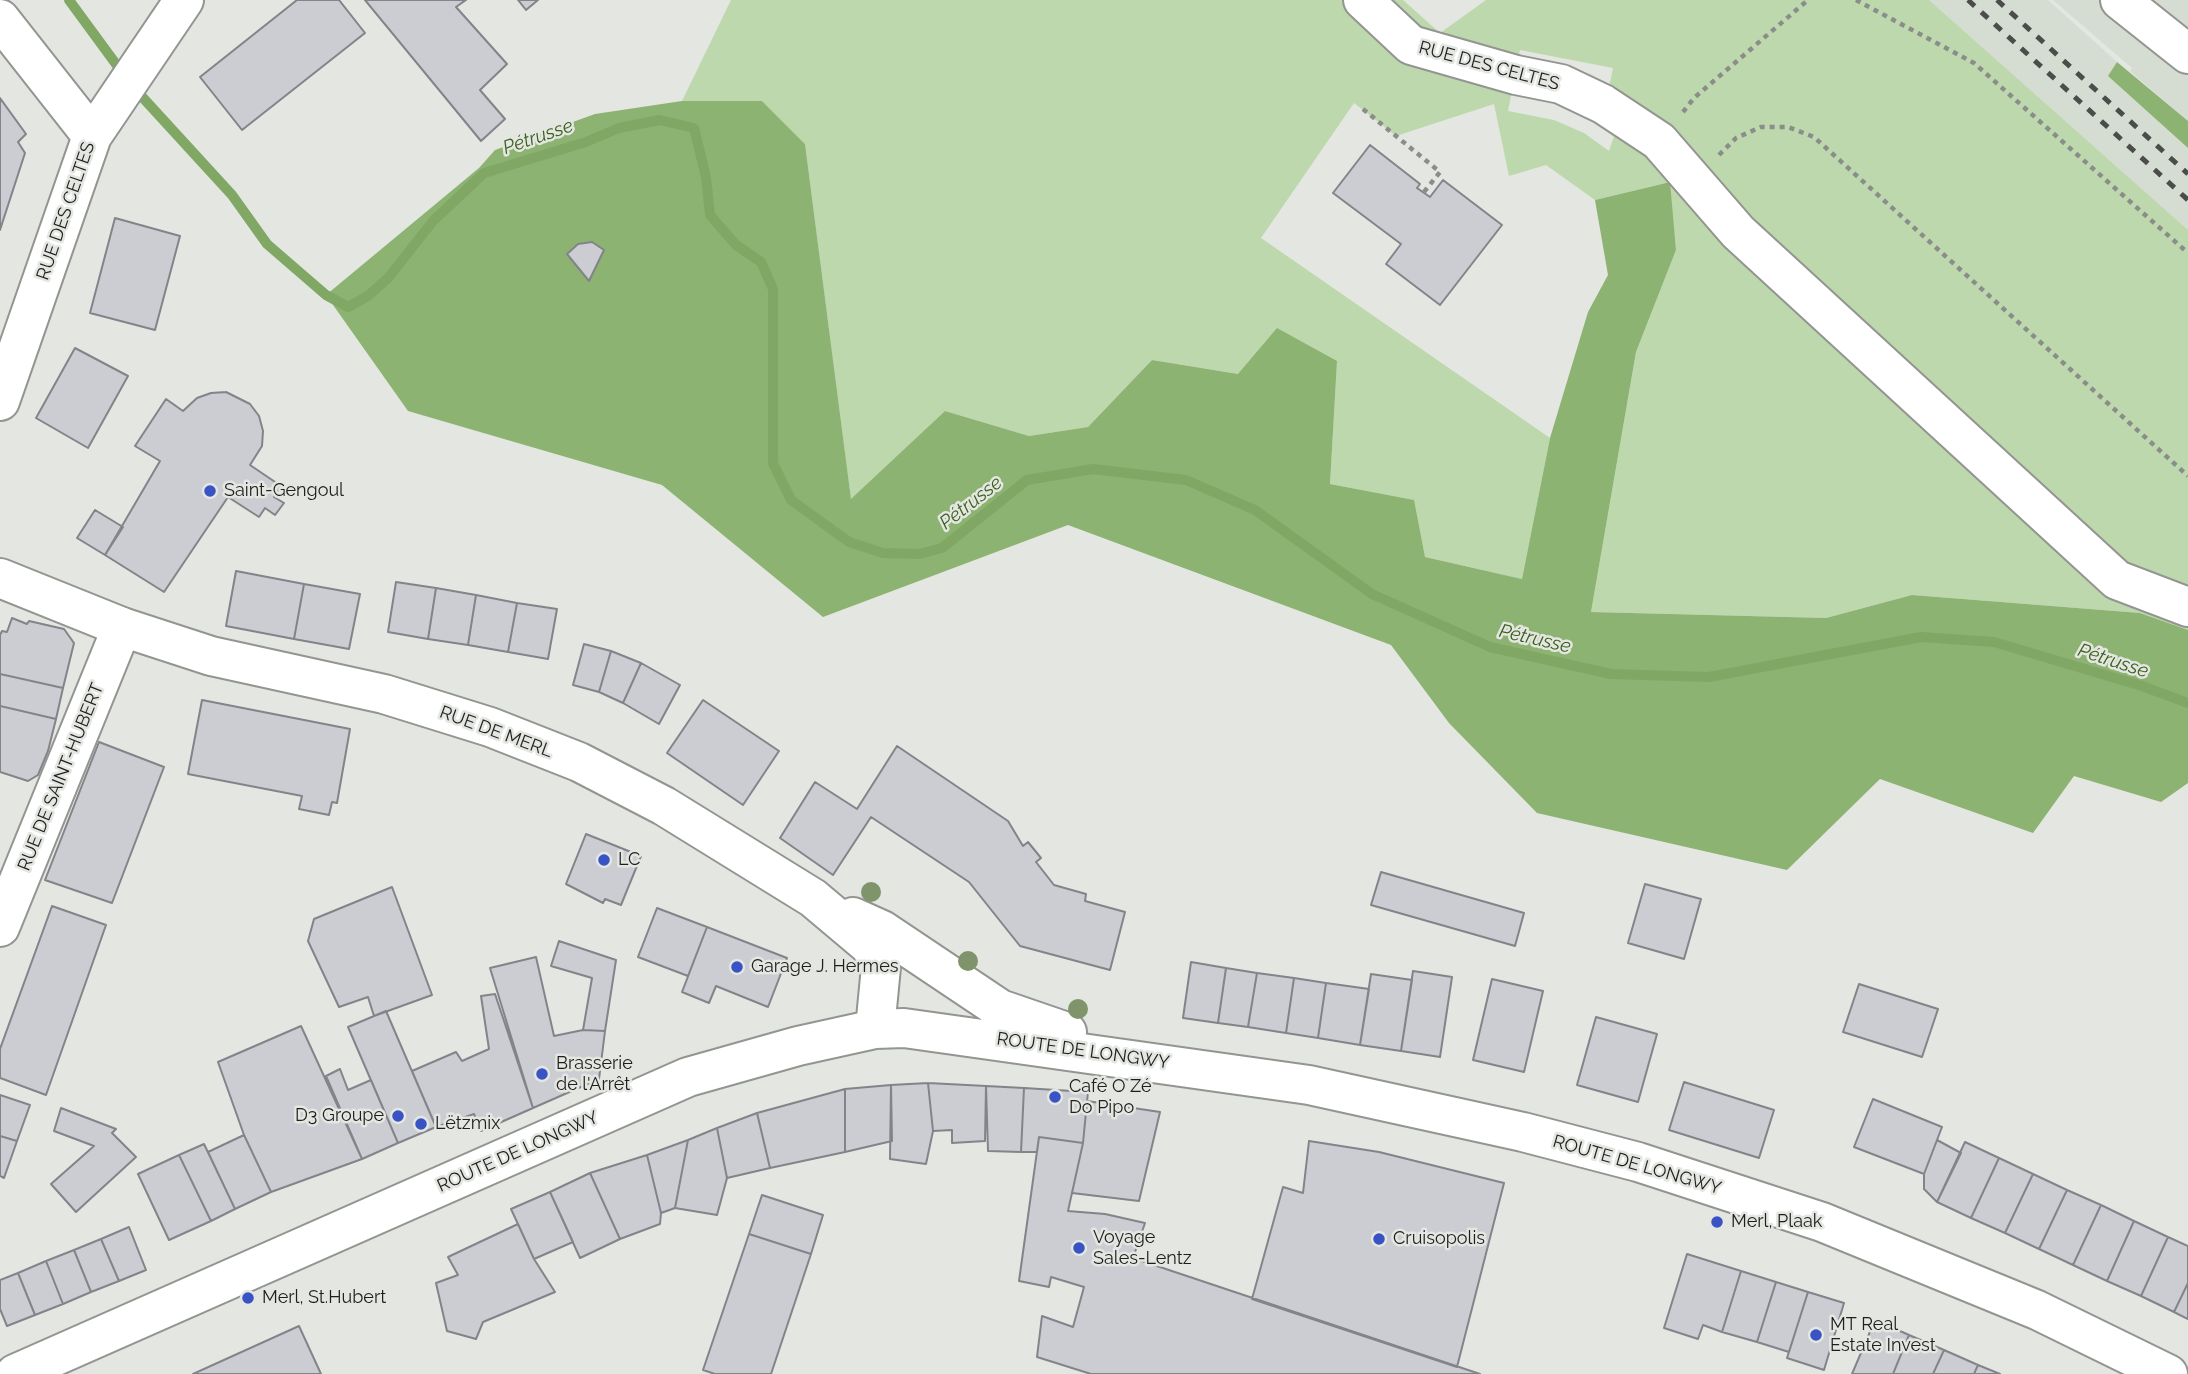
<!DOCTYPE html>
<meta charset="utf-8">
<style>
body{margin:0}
canvas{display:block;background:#e3e6e1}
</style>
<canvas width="2188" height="1374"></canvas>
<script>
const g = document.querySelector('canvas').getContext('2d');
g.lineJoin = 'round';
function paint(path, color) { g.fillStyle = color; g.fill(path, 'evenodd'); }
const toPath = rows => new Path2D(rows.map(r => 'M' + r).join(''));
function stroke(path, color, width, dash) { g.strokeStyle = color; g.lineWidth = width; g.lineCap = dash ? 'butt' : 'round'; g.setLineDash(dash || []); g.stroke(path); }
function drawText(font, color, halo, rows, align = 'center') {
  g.font = font + ' Raleway,sans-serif'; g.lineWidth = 5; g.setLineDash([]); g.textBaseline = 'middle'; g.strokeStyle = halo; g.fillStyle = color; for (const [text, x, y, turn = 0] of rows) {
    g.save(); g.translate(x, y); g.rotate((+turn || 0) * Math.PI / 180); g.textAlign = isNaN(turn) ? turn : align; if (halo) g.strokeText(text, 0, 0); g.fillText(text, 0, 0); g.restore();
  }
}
paint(toPath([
 [1929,0,2048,0,2117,62,2109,76,2188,148,2188,230],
 [2053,0,2188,0,2188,121,2130,71,2132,68]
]), '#d5dcd1');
paint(toPath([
 [731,0,1403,0,1440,33,1486,0,1929,0,2188,230,2188,630,2140,613,1912,595,1826,618,1591,612,1636,352,1676,250,1669,182,1595,200,1546,165,1509,176,1494,104,1396,136,1354,103,1261,238,1550,438,1522,579,1425,557,1413,500,1330,484,1337,361,1238,374,1152,360,1088,427,1029,436,945,411,851,500,805,144,762,101,682,101],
 [1520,50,1613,68,1608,92,1626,100,1609,151,1584,133,1554,120,1508,111]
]), '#bed8ad');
paint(toPath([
 [2117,62,2188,121,2188,148,2108,76],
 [682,101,762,101,805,144,851,499,945,411,1029,436,1088,427,1152,360,1238,374,1277,328,1337,361,1330,484,1414,500,1425,557,1522,579,1550,438,1588,312,1608,275,1595,200,1670,182,1676,250,1636,352,1591,612,1826,618,1912,595,2140,613,2188,630,2188,783,2161,802,2074,776,2033,833,1880,779,1787,870,1537,813,1449,723,1391,645,1068,525,823,617,662,485,408,411,326,295,479,168,495,150,595,114]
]), '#8cb371');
stroke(toPath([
 [69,0,124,75],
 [134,88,232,195,267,244,326,295,348,307,368,296,389,277,433,221,484,173,586,142,619,128,659,120,694,128,706,177,710,215,736,245,761,262,773,289,773,463,791,500,849,542,883,553,919,554,942,548,1027,480,1093,469,1186,480,1255,510,1372,594,1490,647,1611,674,1709,677,1921,637,1994,642,2142,686,2188,703]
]), '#81a765', 10);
const building = toPath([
 [297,0,339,0,365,33,242,130,200,77,297,0],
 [365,0,466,0,456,7,507,64,480,90,505,119,481,141,365,0],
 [518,0,538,0,526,10,518,0],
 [0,98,26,134,18,142,25,153,0,230,0,98],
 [1370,145,1420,184,1417,188,1430,197,1443,180,1502,225,1440,305,1386,264,1401,244,1333,193,1370,145],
 [115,218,180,236,155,330,90,313,115,218],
 [592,242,604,250,589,281,567,254,578,244,592,242],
 [75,348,128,376,88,448,36,418,75,348],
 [226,392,250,404,259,416,263,431,262,446,250,465,281,486,274,497,284,503,275,515,265,508,259,517,228,497,164,592,105,555,160,461,135,446,166,399,183,411,197,398,211,393,226,392],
 [95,510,123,527,105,555,77,538,95,510],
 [236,571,304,584,294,639,226,626,236,571],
 [396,582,436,588,428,639,388,632,396,582],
 [304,584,360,594,349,649,294,639,304,584],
 [436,588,476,595,468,645,428,639,436,588],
 [476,595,517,603,508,652,468,645,476,595],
 [517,603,557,609,548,659,508,652,517,603],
 [12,618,27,624,29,621,64,629,74,643,63,688,0,674,0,635,2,631,7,632,12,618],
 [584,644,611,651,599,692,573,685,584,644],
 [611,651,641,663,623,703,599,692,611,651],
 [641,663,680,685,659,724,623,703,641,663],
 [0,674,63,688,56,719,0,706,0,674],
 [202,700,350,729,337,803,332,802,329,815,299,809,302,796,188,774,202,700],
 [703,700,779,751,743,805,667,753,703,700],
 [0,706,56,719,48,751,38,775,28,781,0,772,0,706],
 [99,742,164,767,112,903,45,880,99,742],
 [897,746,1008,821,1023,846,1028,842,1041,858,1036,862,1054,885,1086,894,1085,901,1125,912,1110,970,1020,946,969,882,871,817,833,875,780,838,815,782,857,809,897,746],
 [586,834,641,856,621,905,605,899,603,903,566,884,586,834],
 [1381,872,1524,913,1515,946,1371,905,1381,872],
 [1645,884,1701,899,1684,959,1628,943,1645,884],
 [392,887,432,995,374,1016,368,997,339,1007,308,941,314,919,392,887],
 [52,906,106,925,46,1095,0,1078,0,1049,52,906],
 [657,908,707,927,688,976,638,957,657,908],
 [707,927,787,958,768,1007,716,986,709,1003,682,992,707,927],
 [559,941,616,960,605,1031,583,1030,592,978,551,966,559,941],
 [536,957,554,1036,583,1030,605,1031,599,1079,533,1108,490,968,536,957],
 [1191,962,1226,968,1218,1023,1183,1018,1191,962],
 [1226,968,1257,973,1248,1027,1218,1023,1226,968],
 [1413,971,1452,977,1440,1057,1401,1051,1413,971],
 [1257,973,1294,978,1286,1033,1248,1027,1257,973],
 [1371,974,1412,980,1401,1051,1360,1045,1371,974],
 [1294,978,1326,983,1318,1038,1286,1033,1294,978],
 [1492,979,1543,991,1524,1072,1473,1060,1492,979],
 [1326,983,1369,989,1360,1045,1318,1038,1326,983],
 [1859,984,1938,1009,1922,1057,1843,1032,1859,984],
 [495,994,533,1108,481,1131,474,1114,436,1127,412,1071,456,1052,462,1061,489,1049,481,996,495,994],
 [386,1011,436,1127,398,1143,348,1027,386,1011],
 [1596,1017,1657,1034,1638,1102,1577,1085,1596,1017],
 [301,1026,362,1159,271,1192,244,1135,218,1062,301,1026],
 [340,1069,348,1090,371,1080,398,1143,362,1159,326,1076,340,1069],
 [1684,1082,1774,1110,1759,1158,1669,1130,1684,1082],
 [928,1083,986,1086,985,1141,952,1143,952,1130,933,1131,928,1083],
 [928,1083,933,1131,926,1164,890,1159,891,1085,928,1083],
 [891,1085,892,1141,845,1152,845,1089,891,1085],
 [986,1086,1024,1088,1021,1152,988,1151,986,1086],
 [1024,1088,1088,1092,1083,1143,1039,1137,1037,1152,1021,1152,1024,1088],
 [845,1089,845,1152,770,1168,757,1113,845,1089],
 [0,1095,30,1105,17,1141,0,1136,0,1095],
 [1873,1099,1942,1127,1924,1174,1854,1147,1873,1099],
 [1087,1101,1160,1112,1139,1201,1072,1193,1083,1143,1087,1101],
 [61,1108,116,1129,112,1133,136,1157,76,1212,51,1184,94,1146,54,1131,61,1108],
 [757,1113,770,1168,727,1178,717,1128,757,1113],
 [717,1128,727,1178,717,1215,675,1208,688,1140,717,1128],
 [244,1135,271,1192,235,1209,208,1152,244,1135],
 [0,1136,17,1141,4,1178,0,1176,0,1136],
 [1039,1137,1083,1143,1068,1211,1105,1214,1145,1223,1133,1258,1480,1374,1091,1374,1037,1357,1042,1316,1073,1327,1084,1287,1051,1277,1049,1287,1019,1281,1039,1137],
 [688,1140,675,1208,661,1213,647,1155,688,1140],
 [1937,1140,1961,1153,1937,1202,1924,1189,1924,1174,1937,1140],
 [1309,1141,1379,1152,1504,1183,1457,1367,1252,1299,1283,1187,1303,1193,1309,1141],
 [1965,1142,1999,1158,1971,1218,1937,1202,1965,1142],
 [204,1144,235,1209,211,1221,179,1155,204,1144],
 [179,1155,211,1221,169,1240,138,1174,179,1155],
 [647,1155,661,1213,660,1224,620,1239,590,1173,647,1155],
 [1999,1158,2033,1174,2005,1233,1971,1218,1999,1158],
 [590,1173,620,1239,580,1258,550,1192,590,1173],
 [2033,1174,2067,1190,2039,1249,2005,1233,2033,1174],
 [2067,1190,2101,1205,2073,1265,2039,1249,2067,1190],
 [550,1192,573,1242,534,1259,511,1209,550,1192],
 [762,1195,823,1215,811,1254,749,1234,762,1195],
 [2101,1205,2134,1221,2107,1281,2073,1265,2101,1205],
 [2134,1221,2168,1237,2141,1296,2107,1281,2134,1221],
 [518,1224,534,1259,555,1292,483,1322,476,1339,447,1331,436,1283,458,1275,448,1257,518,1224],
 [129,1227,146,1270,119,1281,101,1239,129,1227],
 [749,1234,811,1254,771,1374,715,1374,703,1370,749,1234],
 [2168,1237,2188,1246,2188,1283,2174,1312,2141,1296,2168,1237],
 [101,1239,119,1281,91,1292,74,1250,101,1239],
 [74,1250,91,1292,63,1304,46,1261,74,1250],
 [1687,1254,1741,1271,1722,1332,1703,1325,1698,1339,1664,1328,1687,1254],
 [46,1261,63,1304,35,1315,18,1273,46,1261],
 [1741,1271,1776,1282,1757,1342,1722,1332,1741,1271],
 [18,1273,35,1315,7,1326,0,1309,0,1280,18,1273],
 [1776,1282,1808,1292,1789,1352,1757,1342,1776,1282],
 [2188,1283,2188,1319,2174,1312,2188,1283],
 [1808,1292,1844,1303,1824,1370,1787,1358,1808,1292],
 [1875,1320,1909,1335,1893,1374,1852,1374,1875,1320],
 [299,1326,321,1374,193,1374,299,1326],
 [1909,1335,1944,1350,1933,1374,1893,1374,1909,1335],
 [1944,1350,1978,1365,1974,1374,1933,1374,1944,1350],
 [1978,1365,2000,1374,1974,1374,1978,1365]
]);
paint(building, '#cbcdd2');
stroke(building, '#828489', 2);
const minor = toPath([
 [1363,0,1411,45,1516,75,1561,84,1603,104,1659,141,1738,232,2117,580,2188,607],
 [2120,0,2188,54],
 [0,19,92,136],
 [0,401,92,136,184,0],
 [0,927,122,627]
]);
const major = toPath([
 [0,578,122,627,211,656,384,694,490,727,579,762,664,806,813,898,870,946,881,967,875,1029],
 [853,917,882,930,1000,1009,1067,1032],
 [15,1374,688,1077,798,1046,875,1029,904,1028,1309,1085,1523,1132,1638,1162,1822,1222,2037,1310,2168,1374]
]);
stroke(minor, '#939591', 42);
stroke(major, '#939591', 42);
stroke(toPath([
 [1856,0,1974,63,2188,253],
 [1363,109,1440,172,1424,192],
 [1683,112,1694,98,1808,0],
 [1719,155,1736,138,1761,127,1788,127,1814,137,2188,476]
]), '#8b8d8a', 4.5, [5, 5]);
stroke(minor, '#fff', 38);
stroke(major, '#fff', 38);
stroke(toPath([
 [1968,0,2188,200],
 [1997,0,2188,174]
]), '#4b4d4a', 5, [9, 9]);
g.fillStyle = '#7f946a';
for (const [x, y] of [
 [871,892],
 [968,961],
 [1078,1009]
]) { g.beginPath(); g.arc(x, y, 10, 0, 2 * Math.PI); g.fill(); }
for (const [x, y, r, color] of [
 [210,491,7,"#3952c4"],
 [604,860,7,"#3952c4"],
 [737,967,7,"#3952c4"],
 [542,1074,7,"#3952c4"],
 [1055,1097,7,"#3952c4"],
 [398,1116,7,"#3952c4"],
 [421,1124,7,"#3952c4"],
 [1717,1222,7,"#3952c4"],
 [1379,1239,7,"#3952c4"],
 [1079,1248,7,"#3952c4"],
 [248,1298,7,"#3952c4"],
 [1816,1335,7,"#3952c4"]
]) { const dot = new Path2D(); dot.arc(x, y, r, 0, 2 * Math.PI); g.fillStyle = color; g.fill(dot); stroke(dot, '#e3e6e1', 2.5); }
drawText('18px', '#1e1f1d', '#e3e6e1', [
 ["RUE DES CELTES",1489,66,15],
 ["RUE DES CELTES",66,211,-71],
 ["RUE DE MERL",496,732,20],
 ["RUE DE SAINT-HUBERT",61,777,-68],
 ["ROUTE DE LONGWY",1083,1051,8],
 ["ROUTE DE LONGWY",518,1152,-24],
 ["ROUTE DE LONGWY",1637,1165,16]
]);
drawText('18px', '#1e1f1d', '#e3e6e1', [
 ["Saint-Gengoul",224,491],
 ["LC",618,860],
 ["Garage J. Hermes",751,967],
 ["Brasserie",556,1064],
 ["de l'Arrêt",556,1085],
 ["Café O Zé",1069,1087],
 ["Do Pipo",1069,1108],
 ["D3 Groupe",384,1116,"right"],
 ["Lëtzmix",435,1124],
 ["Merl, Plaak",1731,1222],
 ["Voyage",1093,1238],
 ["Sales-Lentz",1093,1259],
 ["Cruisopolis",1393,1239],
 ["Merl, St.Hubert",262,1298],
 ["MT Real",1830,1325],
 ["Estate Invest",1830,1346]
], 'left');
drawText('italic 19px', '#3c601c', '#e3e6e1', [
 ["Pétrusse",538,137,-19],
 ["Pétrusse",971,503,-38],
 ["Pétrusse",1535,639,13],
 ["Pétrusse",2113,661,18]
]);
</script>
